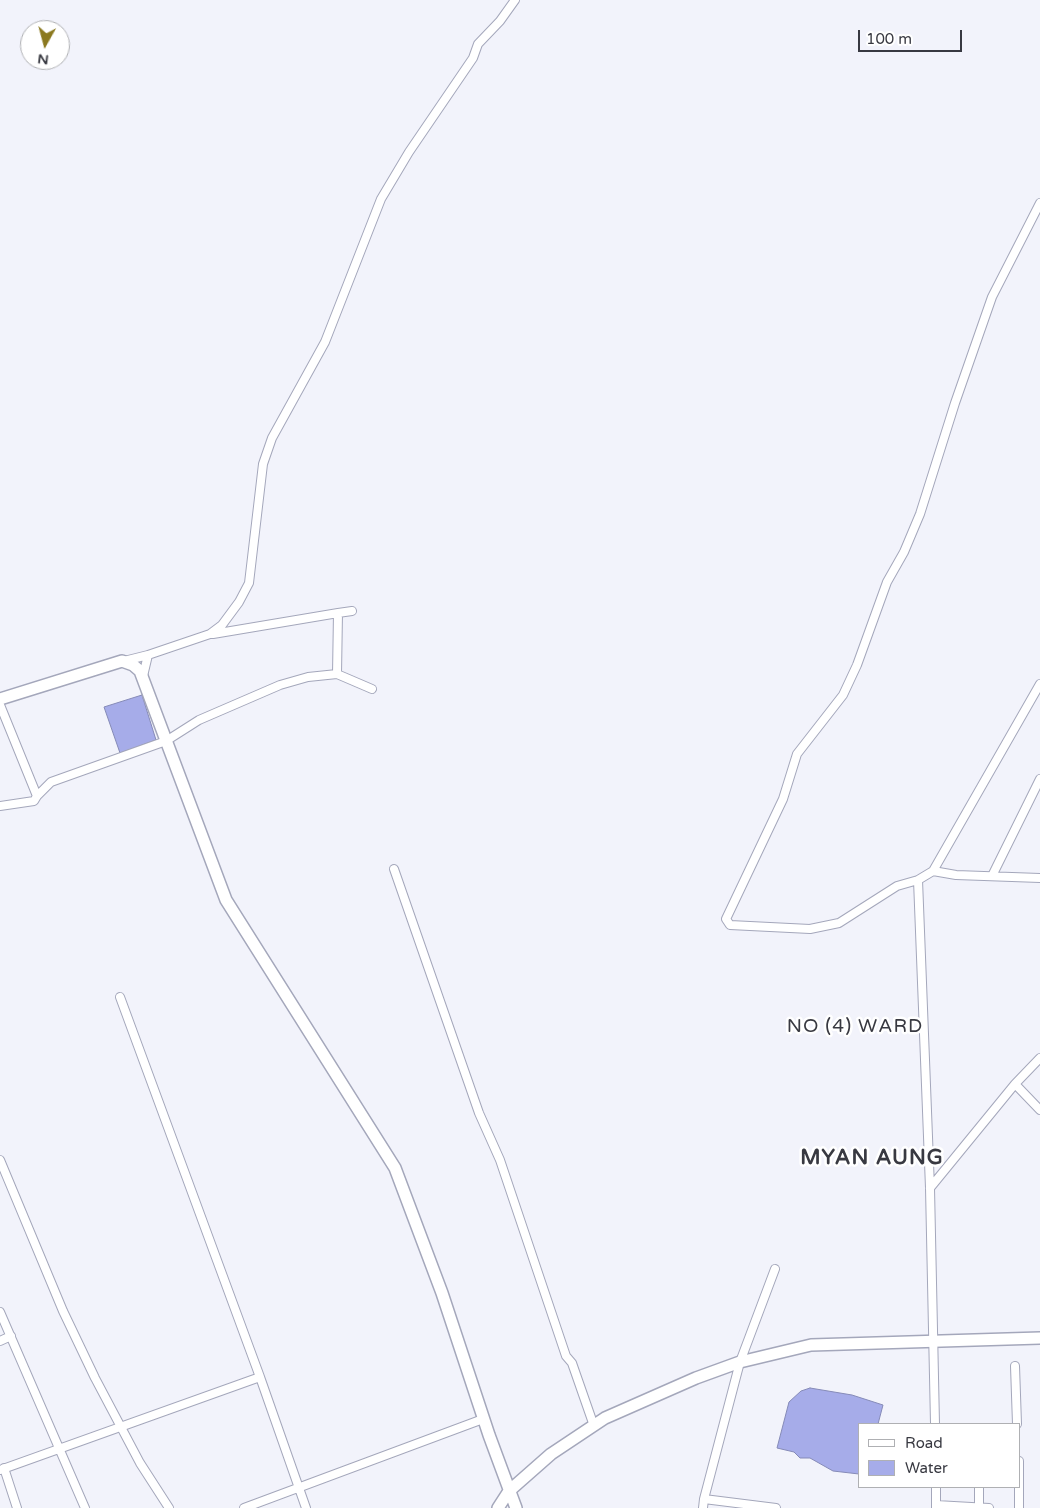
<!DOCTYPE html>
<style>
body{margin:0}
#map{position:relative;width:1040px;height:1508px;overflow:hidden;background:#f2f3fb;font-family:"Varela Round",sans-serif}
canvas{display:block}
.legend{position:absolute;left:858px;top:1423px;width:162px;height:65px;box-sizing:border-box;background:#fff;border:1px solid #afb0b3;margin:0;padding:6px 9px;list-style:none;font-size:15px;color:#383941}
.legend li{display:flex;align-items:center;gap:10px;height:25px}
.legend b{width:25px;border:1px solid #afb0b3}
.north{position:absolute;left:20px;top:20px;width:50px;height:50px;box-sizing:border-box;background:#fff;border:1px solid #afb0b3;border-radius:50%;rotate:187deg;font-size:14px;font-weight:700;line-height:20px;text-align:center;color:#383941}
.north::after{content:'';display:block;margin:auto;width:18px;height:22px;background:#8b791f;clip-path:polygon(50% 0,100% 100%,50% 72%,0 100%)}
.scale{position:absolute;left:858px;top:30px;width:104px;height:22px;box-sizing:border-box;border:2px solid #383941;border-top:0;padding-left:6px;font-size:15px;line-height:18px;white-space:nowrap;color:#383941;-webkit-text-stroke:4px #fff;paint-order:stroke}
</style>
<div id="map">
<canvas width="1040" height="1508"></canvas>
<ul class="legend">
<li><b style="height:6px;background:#fff"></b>Road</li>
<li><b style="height:14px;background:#a6ace9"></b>Water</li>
</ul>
<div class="north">N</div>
<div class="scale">100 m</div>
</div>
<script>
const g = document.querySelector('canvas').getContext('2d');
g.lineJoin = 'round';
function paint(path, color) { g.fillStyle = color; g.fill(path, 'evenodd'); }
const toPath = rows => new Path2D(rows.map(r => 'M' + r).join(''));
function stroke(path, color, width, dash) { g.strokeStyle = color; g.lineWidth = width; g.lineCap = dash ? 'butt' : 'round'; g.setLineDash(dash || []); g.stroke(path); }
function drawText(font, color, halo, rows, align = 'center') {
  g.font = font + ' "Varela Round",sans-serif'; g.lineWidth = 5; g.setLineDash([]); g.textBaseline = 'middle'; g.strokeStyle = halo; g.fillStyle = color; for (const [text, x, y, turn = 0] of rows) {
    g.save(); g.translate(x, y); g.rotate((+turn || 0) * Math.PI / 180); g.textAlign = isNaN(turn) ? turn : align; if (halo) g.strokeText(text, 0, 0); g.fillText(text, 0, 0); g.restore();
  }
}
const water = toPath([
 [142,695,156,740,120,753,104,707,142,695],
 [810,1388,852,1395,883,1405,878,1424,859,1424,859,1474,833,1471,810,1458,800,1458,794,1452,777,1448,789,1402,801,1391,810,1388]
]);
paint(water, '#a6ace9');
stroke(water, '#858ab7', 1);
const street = toPath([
 [338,613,352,611],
 [213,634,338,613,337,674],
 [148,655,210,634,222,625,239,602,249,583,263,464,272,438,325,342,381,199,409,152,473,58,478,44,500,21,515,0],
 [124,661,148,655,143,676],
 [0,705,37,796,34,801,0,806],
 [37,796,51,782,166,741,199,720,280,685,308,677,337,674,372,689],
 [394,869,479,1113,500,1160,566,1356,572,1363,594,1426],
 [933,871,956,875,1040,878],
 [992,876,1040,779],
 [918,880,933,871,1040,684],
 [1040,1058,1015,1084,1040,1110],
 [0,1160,63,1311,95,1378,140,1463,169,1508],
 [930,1188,1015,1084],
 [0,1312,85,1508],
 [0,1341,11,1336],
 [1015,1366,1017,1424],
 [260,1377,306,1508],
 [935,1424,930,1188,918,880,897,886,839,923,810,929,730,925,726,919,783,799,797,754,843,695,857,665,887,582,904,552,920,514,955,403,992,297,1040,203],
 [1019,1461,1019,1508],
 [4,1468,17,1508],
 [0,1470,260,1377,120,997],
 [936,1487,936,1508],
 [704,1499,740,1362,775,1269],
 [936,1505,989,1508],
 [244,1508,483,1419],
 [703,1508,704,1499,776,1508],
 [979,1508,979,1487]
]);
const secondary = toPath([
 [0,699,122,661,133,665,140,671,226,900,395,1168,442,1293,489,1435,516,1508],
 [498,1508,509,1491,551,1454,605,1418,696,1378,740,1362,811,1345,1040,1338]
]);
stroke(street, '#a4a7bb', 10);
stroke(secondary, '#a4a7bb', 14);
stroke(street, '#fff', 8);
stroke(secondary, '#fff', 11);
g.letterSpacing = '1px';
drawText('19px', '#383941', '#fff', [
 ["NO (4) WARD",855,1027]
]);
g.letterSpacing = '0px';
g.letterSpacing = '1px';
drawText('bold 21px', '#383941', '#fff', [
 ["MYAN AUNG",872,1158]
]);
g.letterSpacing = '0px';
</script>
